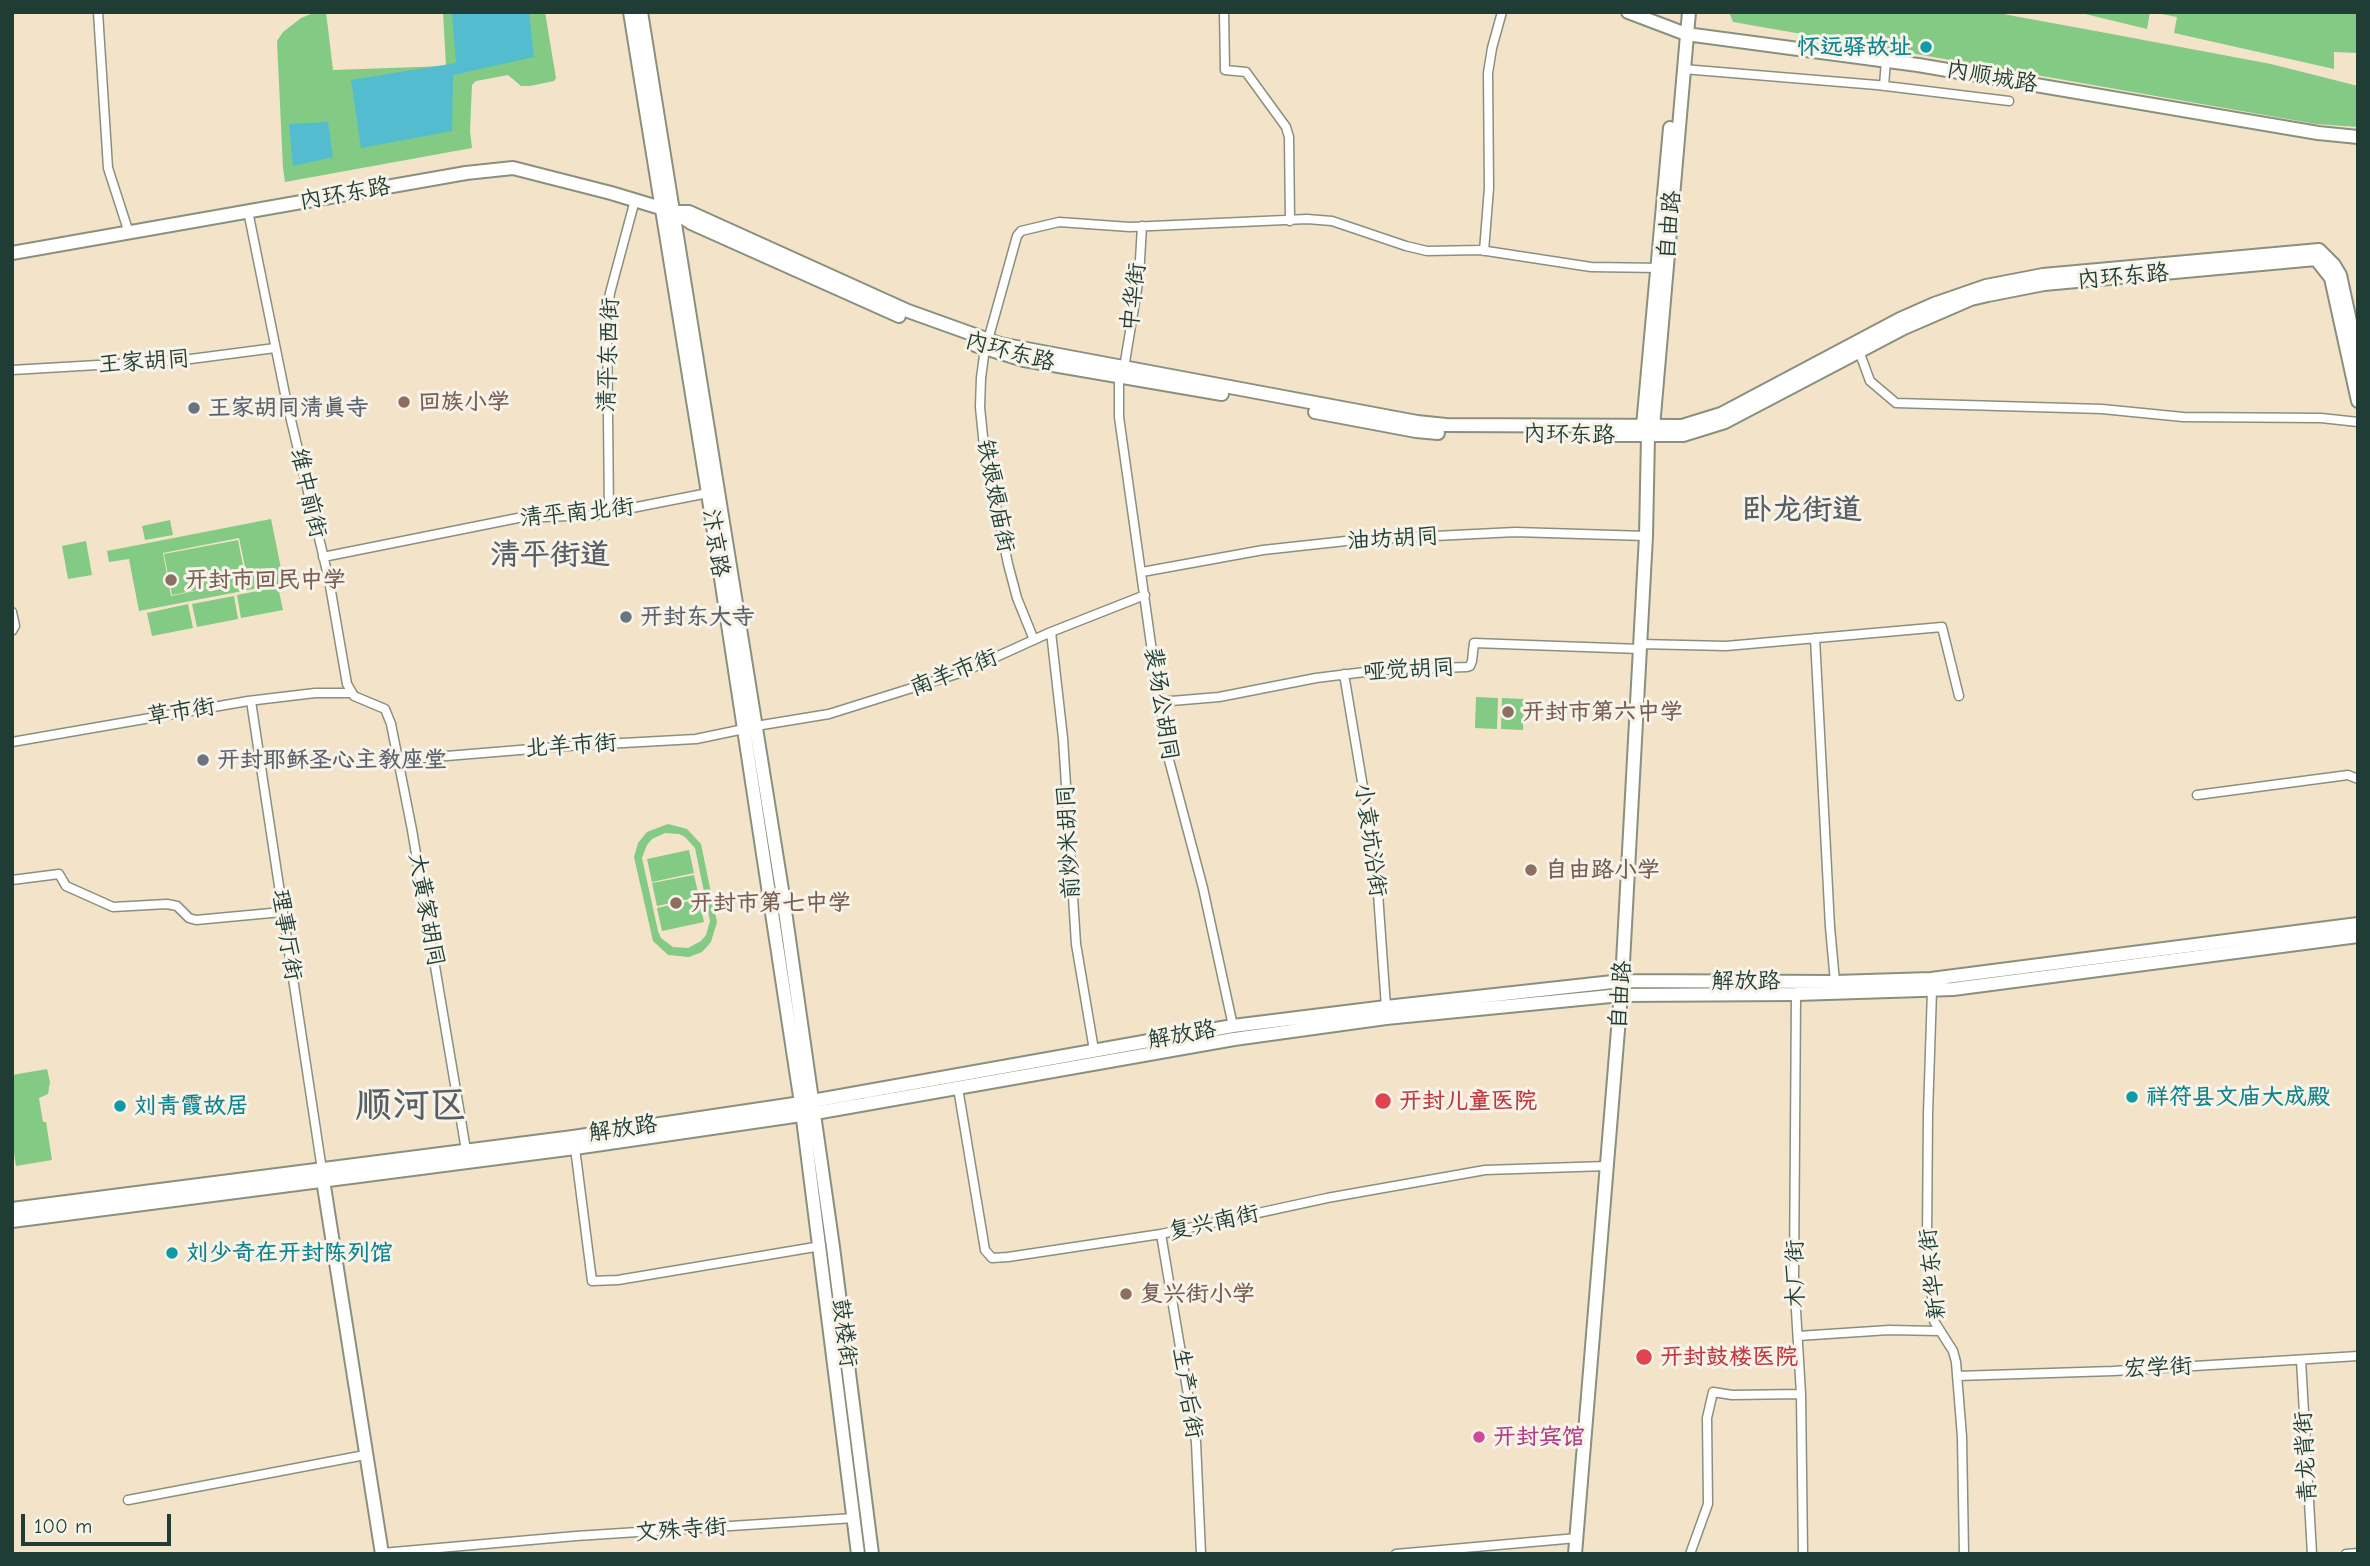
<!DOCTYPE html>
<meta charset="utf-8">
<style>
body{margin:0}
#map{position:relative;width:2370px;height:1566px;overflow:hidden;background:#f3e3c9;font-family:"Comic Neue",sans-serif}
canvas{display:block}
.frame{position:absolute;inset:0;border:14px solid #1f3d34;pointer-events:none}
.scale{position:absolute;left:21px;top:1514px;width:150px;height:32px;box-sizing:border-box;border:4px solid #1f3d34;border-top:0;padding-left:9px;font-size:21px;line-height:24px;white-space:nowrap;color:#1f3d34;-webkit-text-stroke:5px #f7f3e8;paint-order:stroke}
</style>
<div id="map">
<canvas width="2370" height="1566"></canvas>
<div class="frame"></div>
<div class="scale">100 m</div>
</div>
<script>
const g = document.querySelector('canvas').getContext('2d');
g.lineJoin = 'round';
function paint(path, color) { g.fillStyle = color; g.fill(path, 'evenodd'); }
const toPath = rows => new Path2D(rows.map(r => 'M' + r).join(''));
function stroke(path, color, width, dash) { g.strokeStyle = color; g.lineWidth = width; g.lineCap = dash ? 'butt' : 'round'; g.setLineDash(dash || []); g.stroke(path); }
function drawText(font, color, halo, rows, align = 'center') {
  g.font = font + ' "Comic Neue","LXGW WenKai TC",sans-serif'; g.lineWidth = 6; g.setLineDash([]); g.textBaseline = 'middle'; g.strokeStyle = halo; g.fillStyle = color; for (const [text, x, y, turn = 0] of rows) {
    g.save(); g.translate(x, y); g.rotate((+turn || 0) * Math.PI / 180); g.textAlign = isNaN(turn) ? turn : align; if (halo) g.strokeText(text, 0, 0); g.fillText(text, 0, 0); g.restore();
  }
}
paint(toPath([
 [326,12,333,70,446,66,443,12,545,12,556,78,554,81,530,86,521,86,508,75,476,81,472,85,470,131,472,148,285,182,283,168,277,41,283,32,301,18,311,14],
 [1729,12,1992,12,2101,32,2271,64,2358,86,2358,127,2316,124,1733,22],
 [2077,12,2150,12,2147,29],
 [2151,12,2358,12,2358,53,2334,52,2334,69,2174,33,2177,17],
 [271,519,284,583,139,611,129,559,109,562,107,551],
 [239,538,248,581,246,581,238,540,164,554,172,595,243,581,171,596,163,553],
 [170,520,173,535,145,540,142,526],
 [86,541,92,575,68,579,62,546],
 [278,587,283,610,241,618,237,595],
 [234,596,238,619,197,627,192,604],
 [188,604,193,628,152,636,147,613],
 [1476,697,1498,698,1497,729,1475,728],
 [1502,698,1524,699,1523,730,1501,729],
 [668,824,687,829,701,844,717,922,711,942,702,952,689,957,668,955,653,941,634,857,638,843,647,832],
 [665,833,679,834,685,837,695,848,710,921,706,935,701,941,688,948,673,947,661,938,658,931,642,858,647,845,652,839],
 [689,850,694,873,652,882,647,859],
 [694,875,699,897,657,906,652,883],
 [699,899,704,922,662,931,657,908],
 [47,1069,50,1082,48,1094,39,1098,43,1122,46,1122,52,1160,16,1166,12,1139,12,1075]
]), '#83ca85');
paint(toPath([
 [452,12,529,12,534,57,453,75,452,131,361,148,351,80,456,63],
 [328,122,333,157,293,166,289,124]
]), '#53bdcf');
const street = toPath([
 [98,12,108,168,129,233],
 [1224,12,1225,70,1246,72,1286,127,1289,137,1290,221],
 [1683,69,1877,85,2009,101],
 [1884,86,1886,60],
 [248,211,286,399,329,580,347,684,354,696,385,709,391,724,412,830,466,1150],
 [1484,251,1489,188,1488,73,1492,48,1502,12],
 [988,340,1017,236,1021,231,1059,222,1130,227,1307,219,1332,221,1406,246,1427,251,1480,250,1591,267,1662,268],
 [985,348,981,378,980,407,984,447,1008,564,1017,598,1034,640],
 [1859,351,1870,381,1896,403,2102,409,2183,417,2321,418,2358,422],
 [1124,368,1139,277,1142,226],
 [12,370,183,360,275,348],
 [1119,376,1119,417,1157,687,1169,760,1203,888,1233,1026],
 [609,513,607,320,610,293,635,200],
 [323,557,518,518,596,515,708,493],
 [1142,572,1263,550,1355,540,1515,532,1646,536],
 [12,612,15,626,12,631],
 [1051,632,1063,738,1076,944,1094,1050],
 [1815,638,1830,927,1835,982],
 [1640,644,1726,646,1942,627,1959,696],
 [1344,674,1376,865,1386,1007],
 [251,701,322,1170],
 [1159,702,1219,697,1316,678,1381,670,1467,667,1470,666,1472,661,1474,643,1640,649],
 [756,726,829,714,963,672,1051,632,1145,595],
 [12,742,248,701,315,693,351,693],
 [398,760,568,746,696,739,744,729],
 [2197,795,2348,775,2358,779],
 [12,880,59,874,66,886,113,907,167,904,177,906,189,918,196,920,282,912],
 [1932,990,1928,1114,1927,1239,1934,1321,1953,1351,1956,1362,1962,1437,1964,1554],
 [1796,994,1794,1277,1801,1394,1803,1554],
 [958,1088,985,1250,992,1258,1008,1257,1161,1234,1327,1198,1485,1170,1607,1166],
 [575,1148,592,1281,618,1280,821,1246],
 [1161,1234,1196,1442,1201,1554],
 [1798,1336,1889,1330,1939,1331],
 [2301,1360,2312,1554],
 [1957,1376,2113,1371,2358,1356],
 [128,1500,365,1455],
 [382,1553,576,1536,854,1518],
 [1396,1554,1577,1538],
 [1690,1554,1708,1504,1707,1418,1713,1392,1732,1395,1801,1394],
 [2346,1554,2358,1553]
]);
const secondary = toPath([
 [630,12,708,493,801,1103,858,1554],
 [641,12,782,890,833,1247,872,1554],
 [1628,12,1686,34,1918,65,2318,133,2358,137],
 [675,212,691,223,899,316],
 [12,253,466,173,513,168,611,193,674,212,689,212,908,311,1000,344,1417,422,1446,425,1682,426,1721,414,1900,319,1934,304,1986,286,2043,275,2319,250,2334,265,2340,275,2358,358],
 [975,345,1024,360,1222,394],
 [1315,412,1416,431,1438,433],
 [1646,433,1643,426,1670,128],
 [1590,435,1683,435,1725,422,1904,328,1971,299,1988,295,2044,284,2316,259,2331,278,2358,401],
 [323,1180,382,1554],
 [12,1209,573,1137,801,1103,1233,1026,1386,1007,1622,981,1835,982,1931,979,2358,924],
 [12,1221,575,1148,815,1113,1234,1039,1386,1018,1621,995,1796,994,1953,989,2358,936],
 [1575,1554,1622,981,1646,536,1648,436,1653,427,1689,12]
]);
stroke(street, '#89907e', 11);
stroke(secondary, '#89907e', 16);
stroke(street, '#fff', 8);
stroke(secondary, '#fff', 12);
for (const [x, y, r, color] of [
 [1926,47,7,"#0f9aa8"],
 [404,402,7,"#8d6e63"],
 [194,408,7,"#6b7280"],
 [171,580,7,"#8d6e63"],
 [626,617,7,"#6b7280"],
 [1508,712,7,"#8d6e63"],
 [203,760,7,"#6b7280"],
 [1531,870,7,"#8d6e63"],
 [676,903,7,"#8d6e63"],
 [2132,1097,7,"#0f9aa8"],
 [1383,1101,9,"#e0444e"],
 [120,1106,7,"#0f9aa8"],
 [172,1253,7,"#0f9aa8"],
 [1126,1294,7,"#8d6e63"],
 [1644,1357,9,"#e0444e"],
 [1479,1437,7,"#d1479c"]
]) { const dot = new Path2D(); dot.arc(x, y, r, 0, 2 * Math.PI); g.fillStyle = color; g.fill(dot); stroke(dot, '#f7f3e8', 2.5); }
drawText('bold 23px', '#0d838f', '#f7f3e8', [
 ["怀远驿故址",1912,47,"right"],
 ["祥符县文庙大成殿",2146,1097],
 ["刘青霞故居",134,1106],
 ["刘少奇在开封陈列馆",186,1253]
], 'left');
drawText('23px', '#1f3d34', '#f7f3e8', [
 ["内顺城路",1992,77,10],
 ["内环东路",345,194,-10],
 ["自由路",1670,225,-85],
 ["内环东路",2123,277,-5],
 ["中华街",1134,297,-83],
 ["内环东路",1010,352,15],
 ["清平东西街",609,355,-88],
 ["王家胡同",144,362,-4],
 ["内环东路",1569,435,1],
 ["维中前街",308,493,77],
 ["铁娘娘庙街",995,496,79],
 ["清平南北街",577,513,-6],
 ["油坊胡同",1393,539,-3],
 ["汴京路",715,543,81],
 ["哑觉胡同",1409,670,-3],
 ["南羊市街",954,673,-21],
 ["裴场公胡同",1161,704,81],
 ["草市街",181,712,-9],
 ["北羊市街",571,746,-4],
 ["小袁坑沿街",1370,840,82],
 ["前炒米胡同",1069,842,-93],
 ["大黄家胡同",426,910,80],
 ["理事厅街",286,935,81],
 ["解放路",1746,981],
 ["自由路",1621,995,-86],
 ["解放路",1182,1035,-10],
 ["解放路",623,1129,-8],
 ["复兴南街",1214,1223,-12],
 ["木厂街",1796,1274,-91],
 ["新华东街",1933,1274,-96],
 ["鼓楼街",844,1333,83],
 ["宏学街",2158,1368,-3],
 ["生产后街",1187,1393,81],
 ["青龙背街",2306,1457,-93],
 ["文殊寺街",681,1530,-4]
]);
drawText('bold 23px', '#785e54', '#f7f3e8', [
 ["回族小学",418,402],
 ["开封市回民中学",185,580],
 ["开封市第六中学",1522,712],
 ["自由路小学",1545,870],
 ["开封市第七中学",690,903],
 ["复兴街小学",1140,1294]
], 'left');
drawText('bold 23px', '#5b616d', '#f7f3e8', [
 ["王家胡同清真寺",208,408],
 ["开封东大寺",640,617],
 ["开封耶稣圣心主教座堂",217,760]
], 'left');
drawText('bold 23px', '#be3a42', '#f7f3e8', [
 ["开封儿童医院",1399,1101],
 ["开封鼓楼医院",1660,1357]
], 'left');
drawText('bold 23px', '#b23c85', '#f7f3e8', [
 ["开封宾馆",1493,1437]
], 'left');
drawText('bold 30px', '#585e66', '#f7f3e8', [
 ["卧龙街道",1802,511],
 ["清平街道",550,556]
]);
drawText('bold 37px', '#585e66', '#f7f3e8', [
 ["顺河区",411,1107]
]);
</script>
